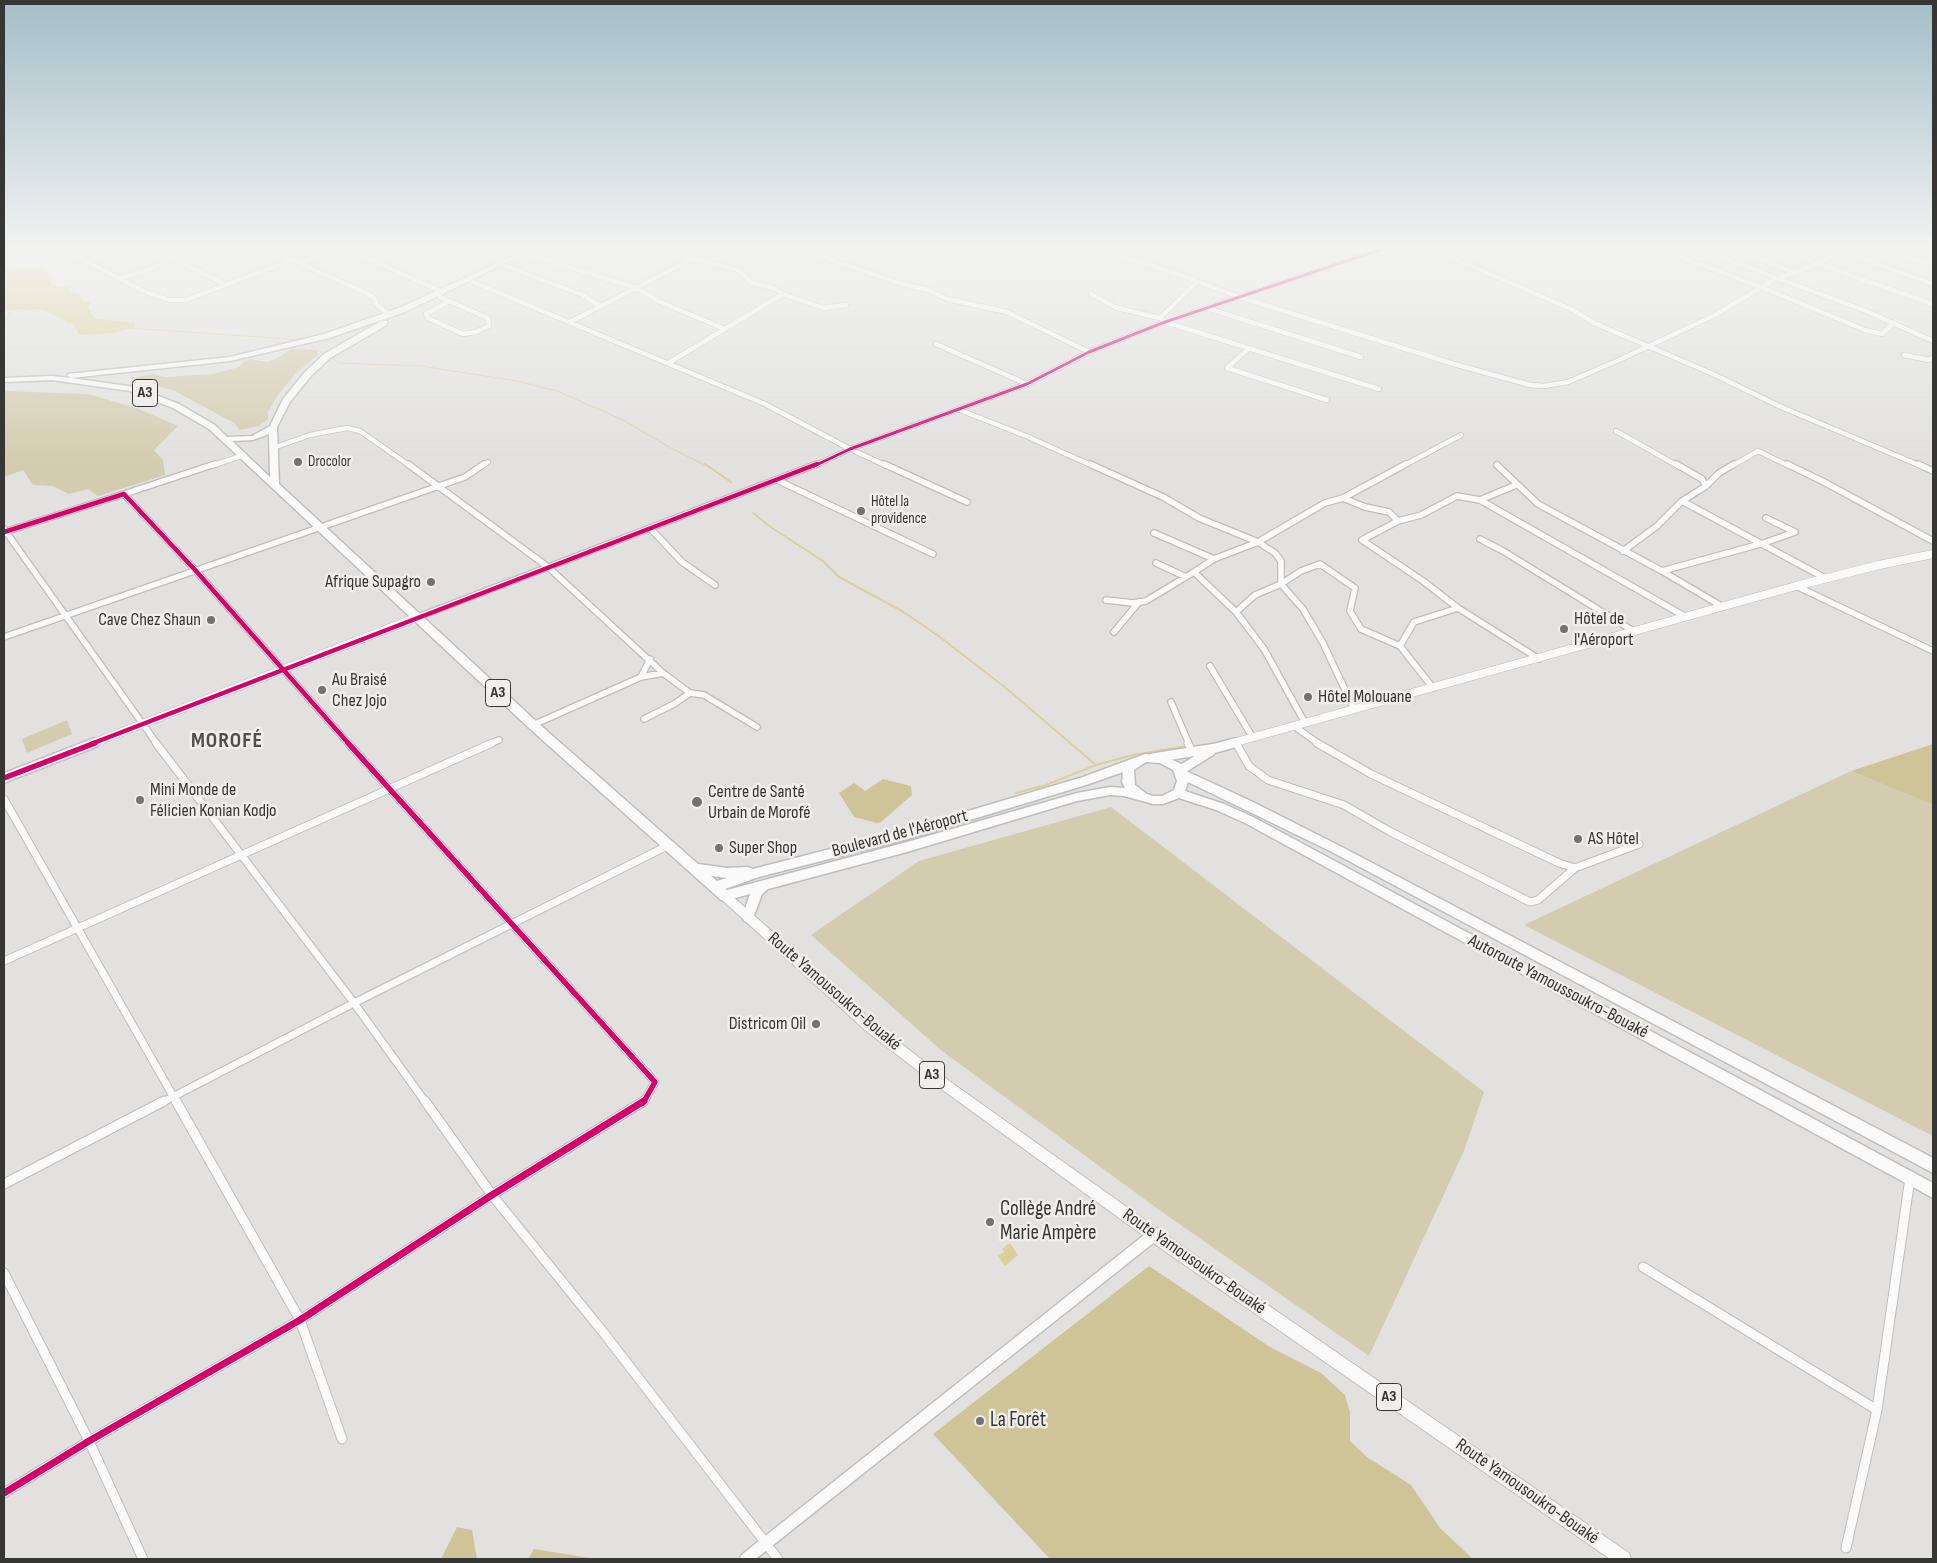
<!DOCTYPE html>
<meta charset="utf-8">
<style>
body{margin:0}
#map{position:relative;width:1937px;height:1563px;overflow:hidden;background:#e2e1e0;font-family:"Sofia Sans Condensed",sans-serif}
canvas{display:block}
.frame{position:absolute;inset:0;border:5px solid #363634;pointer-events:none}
</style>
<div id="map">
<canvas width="1937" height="1563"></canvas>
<div class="frame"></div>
</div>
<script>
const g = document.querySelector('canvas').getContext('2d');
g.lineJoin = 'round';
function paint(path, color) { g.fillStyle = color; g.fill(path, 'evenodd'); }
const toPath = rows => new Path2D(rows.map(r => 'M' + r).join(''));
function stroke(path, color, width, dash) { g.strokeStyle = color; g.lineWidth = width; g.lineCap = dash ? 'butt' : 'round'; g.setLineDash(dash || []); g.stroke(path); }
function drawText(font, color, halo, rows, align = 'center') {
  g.font = font + ' "Sofia Sans Condensed",sans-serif'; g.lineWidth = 5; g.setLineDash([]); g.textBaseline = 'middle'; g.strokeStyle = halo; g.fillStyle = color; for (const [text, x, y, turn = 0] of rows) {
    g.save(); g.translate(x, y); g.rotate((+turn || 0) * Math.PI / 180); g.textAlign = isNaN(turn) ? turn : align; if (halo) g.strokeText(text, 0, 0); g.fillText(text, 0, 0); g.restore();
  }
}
paint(toPath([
 [292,349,312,349,317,350,318,355,295,374,276,398,268,412,268,419,259,426,240,430,234,423,173,390,134,381,137,377,152,374,165,377,213,374,239,367,244,361,250,359,267,362,273,360],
 [4,391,88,394,139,409,178,426,154,450,163,460,165,475,98,496,88,489,69,494,53,486,33,485,23,470,4,477],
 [67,720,72,734,27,753,22,739],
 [1851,771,1933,805,1933,1136,1524,925],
 [1111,807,1484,1092,1464,1151,1369,1356,1162,1212,942,1051,811,935,919,861]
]), '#d3ccae');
paint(toPath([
 [1933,744,1933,805,1851,771],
 [883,779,911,786,912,795,881,822,877,823,854,817,839,793,854,783,865,791],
 [1149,1266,1270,1347,1321,1373,1345,1395,1350,1412,1350,1441,1367,1457,1411,1485,1440,1528,1473,1559,1050,1559,933,1434],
 [457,1527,472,1530,477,1559,441,1559],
 [534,1549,596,1559,528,1559]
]), '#cfc498');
paint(toPath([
 [40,267,49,273,48,277,50,279,51,285,60,287,71,285,73,287,70,290,70,292,79,294,84,301,91,302,88,307,94,318,135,323,135,326,116,333,78,335,77,330,72,323,66,324,66,322,47,311,37,309,27,311,21,309,4,311,4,271],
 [1010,1243,1018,1255,1005,1266,998,1256,1004,1252,1002,1249]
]), '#ddcf98');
stroke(toPath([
 [4,322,12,309],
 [128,328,303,340],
 [307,343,326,355],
 [330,357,339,363,421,366,517,381,557,391,623,420,669,447,707,466]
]), '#ddcf98', 1);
stroke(toPath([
 [705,464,731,482],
 [753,513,772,528,823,561,839,577,902,611,940,637,1007,689,1096,765],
 [1016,793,1046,785,1096,765,1133,755,1187,746]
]), '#ddcf98', 2);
const streetFar3 = toPath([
 [77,249,67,251,141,290,169,300,186,300,291,260],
 [153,249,227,285],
 [268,249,366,293,374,298,377,305,390,315],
 [347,249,442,292],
 [518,249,526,252],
 [801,249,898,283,928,290,947,299,1007,312,1089,352],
 [1099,249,1183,276,1239,297,1454,364,1530,385,1544,386,1568,382,1619,360,1715,315,1777,278,1818,264,1846,249],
 [1432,249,1573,310,1594,323,1713,374,1779,406,1921,466],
 [1659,249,1761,287,1865,330,1882,334,1894,323],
 [1699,249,1866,311,1933,341],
 [1735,249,1795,273],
 [1786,249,1818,264,1933,304],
 [1835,249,1933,284],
 [1885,249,1933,265],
 [1901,249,1933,255],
 [529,255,636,288,658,301,725,329],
 [300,263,336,249],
 [505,266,583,295,600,306],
 [120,278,150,269,193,249],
 [473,282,765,404,850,449,887,466],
 [783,294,823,308,846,305],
 [1091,294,1117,308,1160,318,1165,322,1379,389],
 [440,297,449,301],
 [449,301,488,318,489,326,476,332,463,334,428,318,426,314,449,301],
 [1207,308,1361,357],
 [1160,318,1197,282],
 [570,322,692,259],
 [936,344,1027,384],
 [1248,349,1227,368,1327,400],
 [1904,355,1929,360,1933,358],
 [670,362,783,294,774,288,752,283,739,270,692,259,671,249],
 [960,410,1026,436,1093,466],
 [1616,431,1678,466],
 [273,448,310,435,347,428,360,431,410,466],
 [211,466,244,455],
 [482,466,488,462],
 [814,466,850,449,1027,384,1089,352,1165,322,1382,249],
 [1403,466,1461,435],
 [1732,466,1758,451,1789,466]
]);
const streetFar2 = toPath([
 [408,464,548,567,663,673,690,693,704,695,757,727],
 [884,464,967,502],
 [1090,464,1163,497,1199,518,1258,542,1275,553,1281,561,1281,584,1303,609,1323,643,1354,709],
 [1676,464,1702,479,1706,486],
 [1787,464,1824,482,1933,541],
 [1918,464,1933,471],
 [1497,465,1538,504,1662,571,1723,607],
 [777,480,933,554],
 [124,494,215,464],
 [1343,498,1365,507,1389,512,1398,521],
 [1480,500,1516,485],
 [1682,501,1825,578],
 [650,528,682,562,715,585],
 [4,529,157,744],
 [4,532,124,494,196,571,349,744],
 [1154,533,1214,559],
 [1480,539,1503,551,1635,632],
 [1623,551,1657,526,1682,501,1706,486,1719,473,1734,464],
 [1156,563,1186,577],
 [1662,571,1764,543,1795,532,1766,518],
 [1796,586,1933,651],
 [1106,600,1133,603,1146,601,1194,572],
 [1236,612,1194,572,1214,559,1258,542,1325,503,1343,498,1406,464],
 [418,617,817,464],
 [1114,632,1139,602],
 [4,637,465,477,484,464],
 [1539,659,1458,608,1423,581,1362,540,1398,521,1421,515,1457,496,1480,500,1686,617],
 [1210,666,1253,738],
 [641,677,650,659],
 [1433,688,1400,646,1414,622,1458,608],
 [1171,702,1189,744],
 [644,719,674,704,690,693],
 [1305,723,1264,649,1236,612,1255,595,1281,584,1301,571,1320,564,1355,588,1350,611,1361,629,1400,646],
 [533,725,641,677,663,673],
 [1294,726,1319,744],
 [489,744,499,740]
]);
const streetFar1 = toPath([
 [156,743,354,1003,426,1103],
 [348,743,655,1082,643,1103],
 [1188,743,1192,752],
 [1236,743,1249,766,1268,780,1344,805,1389,831,1530,902,1538,900,1575,868],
 [1317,743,1371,774,1559,863,1575,868,1639,844],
 [4,799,177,1103],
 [4,961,492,743],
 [161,1103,354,1003,667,846]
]);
const street = toPath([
 [176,1101,300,1320,342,1439],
 [425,1101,492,1195,603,1332,778,1559],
 [4,1184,164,1101],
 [1643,1267,1877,1410],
 [4,1273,89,1441,143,1559],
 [4,1493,89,1441,300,1320,492,1195,644,1101],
 [1846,1548,1877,1410,1910,1178]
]);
const secondaryFar2 = toPath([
 [91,744,418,617],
 [1229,744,1796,586,1879,565,1933,554]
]);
const secondaryFar1 = toPath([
 [1153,758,1216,748,1234,743],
 [1179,771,1211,751],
 [4,778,94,743]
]);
const secondary = toPath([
 [746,1559,1155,1234]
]);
const primary = toPath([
 [725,891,729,893,873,1022,952,1083,1176,1242,1629,1553,1631,1559,1610,1559,1166,1252,944,1091,865,1030,721,899,720,896,721,893,725,891]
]);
const highway = toPath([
 [528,249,535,249,405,312,329,338,230,361,71,378,135,387,179,404,215,425,227,437,252,436,270,426,283,399,305,372,324,354,381,321,387,321,387,325,330,358,311,376,290,402,277,427,279,484,537,722,698,864,727,868,748,867,753,869,907,829,1083,777,1145,754,1162,755,1181,764,1184,770,1251,801,1340,846,1933,1158,1933,1173,1332,852,1188,782,1185,791,1224,804,1253,817,1933,1183,1933,1198,1245,823,1216,810,1179,798,1163,804,1153,804,1124,796,1110,795,1077,801,907,852,768,889,762,894,752,921,748,922,744,921,742,917,750,894,725,901,721,900,529,728,209,429,173,408,130,391,52,380,4,382,4,378,52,376,71,378,67,376,68,374,230,357,324,334,399,308,528,249],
 [269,434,270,477,232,441,253,440,269,434],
 [1146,762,1160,763,1173,770,1177,781,1174,790,1162,796,1153,796,1147,794,1135,785,1134,770,1146,762],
 [1123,772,1122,782,1125,788,1110,787,1077,793,907,842,727,890,725,889,759,877,907,839,1086,785,1123,772],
 [711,876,727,878,717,881,711,876]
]);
stroke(streetFar3, '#bfbebd', 6);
stroke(streetFar2, '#bfbebd', 8);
stroke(streetFar1, '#bfbebd', 9);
stroke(street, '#bfbebd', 11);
stroke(secondaryFar2, '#bfbebd', 9);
stroke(secondaryFar1, '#bfbebd', 12);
stroke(secondary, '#bfbebd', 15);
stroke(primary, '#bfbebd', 2);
stroke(highway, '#bfbebd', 3);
stroke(streetFar3, '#fbfafa', 4.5);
stroke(streetFar2, '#fbfafa', 5.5);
stroke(streetFar1, '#fbfafa', 7);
stroke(street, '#fbfafa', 9);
stroke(secondaryFar2, '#fbfafa', 8);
stroke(secondaryFar1, '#fbfafa', 9);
stroke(secondary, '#fbfafa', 12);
paint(primary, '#fbfafa');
paint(highway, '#fbfafa');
stroke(toPath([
 [814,466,850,449,1027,384,1089,352,1165,322,1382,249]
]), '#d6006c', 3);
stroke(toPath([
 [4,532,124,494,196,571,349,744],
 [91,744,817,464]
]), '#d6006c', 4.5);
stroke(toPath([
 [348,743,655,1082,643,1103],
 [4,778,95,743]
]), '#d6006c', 5.5);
stroke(toPath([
 [4,1493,89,1441,300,1320,492,1195,644,1101]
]), '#d6006c', 7);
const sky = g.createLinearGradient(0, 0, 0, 467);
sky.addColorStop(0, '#a3bfc8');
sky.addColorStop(0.53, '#f2f2f1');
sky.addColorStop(1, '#f2f2f100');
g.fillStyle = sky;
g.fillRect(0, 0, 1937, 467);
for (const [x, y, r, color] of [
 [298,462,5,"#727270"],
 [861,511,5,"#727270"],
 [431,582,5,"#727270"],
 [211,620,5,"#727270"],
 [1564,629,5,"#727270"],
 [322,690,5,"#727270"],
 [1308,697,5,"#727270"],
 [140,800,5,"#727270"],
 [697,802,6,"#727270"],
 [1578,839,5,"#727270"],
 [719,848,5,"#727270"],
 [816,1024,5,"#727270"],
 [990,1222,5,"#727270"],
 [980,1421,5,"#727270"]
]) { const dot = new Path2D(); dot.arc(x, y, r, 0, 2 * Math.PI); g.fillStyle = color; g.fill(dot); stroke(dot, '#f0efec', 2); }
drawText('15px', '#363634', '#f0efec', [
 ["Drocolor",308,462],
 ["Hôtel la",871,502],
 ["providence",871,519]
], 'left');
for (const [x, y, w] of [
 [145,393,25],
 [498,693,25],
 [932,1075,25],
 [1389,1397,25]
]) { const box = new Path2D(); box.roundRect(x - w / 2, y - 13.5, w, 27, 4); g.fillStyle = '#f0efec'; g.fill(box); stroke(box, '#363634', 1); }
drawText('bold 16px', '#363634', null, [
 ["A3",145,393],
 ["A3",498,693],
 ["A3",932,1075],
 ["A3",1389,1397]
]);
drawText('18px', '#363634', '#f0efec', [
 ["Afrique Supagro",421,582,"right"],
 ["Hôtel de",1574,619],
 ["l'Aéroport",1574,640],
 ["Cave Chez Shaun",201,620,"right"],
 ["Au Braisé",332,680],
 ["Chez Jojo",332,701],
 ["Hôtel Molouane",1318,697],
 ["Mini Monde de",150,790],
 ["Félicien Konian Kodjo",150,811],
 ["Centre de Santé",708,792],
 ["Urbain de Morofé",708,813],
 ["AS Hôtel",1588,839],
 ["Super Shop",729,848],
 ["Districom Oil",806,1024,"right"]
], 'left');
drawText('18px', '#363634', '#f0efec', [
 ["Boulevard de l'Aéroport",900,834,-15],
 ["Autoroute Yamoussoukro-Bouaké",1558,987,28],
 ["Route Yamousoukro-Bouaké",834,992,41],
 ["Route Yamousoukro-Bouaké",1194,1262,35],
 ["Route Yamousoukro-Bouaké",1527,1492,35]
]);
drawText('21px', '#363634', '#f0efec', [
 ["Collège André",1000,1210],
 ["Marie Ampère",1000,1234],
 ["La Forêt",990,1421]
], 'left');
g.letterSpacing = '1px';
drawText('bold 22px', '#4f4f4c', '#f0efec', [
 ["MOROFÉ",227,741]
]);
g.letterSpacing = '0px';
</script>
